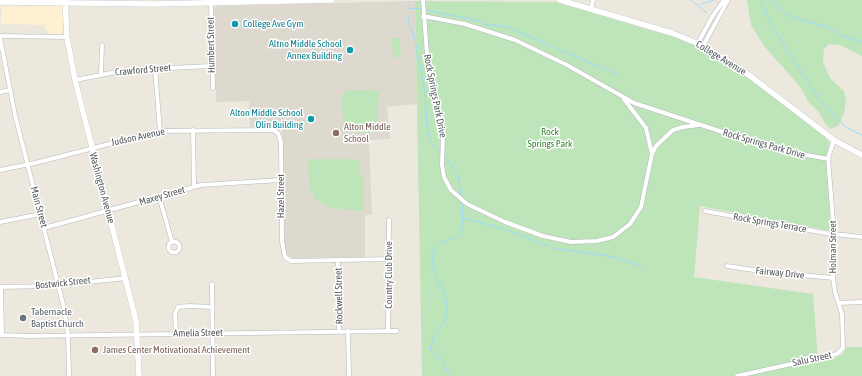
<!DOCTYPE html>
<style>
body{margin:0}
canvas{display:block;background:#ece8de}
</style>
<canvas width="862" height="376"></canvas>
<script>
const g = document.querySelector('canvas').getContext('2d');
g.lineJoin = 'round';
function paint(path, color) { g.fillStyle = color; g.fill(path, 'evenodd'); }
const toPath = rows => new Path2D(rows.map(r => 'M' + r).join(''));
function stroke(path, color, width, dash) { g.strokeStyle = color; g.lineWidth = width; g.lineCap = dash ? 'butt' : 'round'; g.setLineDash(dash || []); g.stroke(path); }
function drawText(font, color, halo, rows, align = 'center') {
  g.font = font + ' "Asap Condensed",sans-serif'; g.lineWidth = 3; g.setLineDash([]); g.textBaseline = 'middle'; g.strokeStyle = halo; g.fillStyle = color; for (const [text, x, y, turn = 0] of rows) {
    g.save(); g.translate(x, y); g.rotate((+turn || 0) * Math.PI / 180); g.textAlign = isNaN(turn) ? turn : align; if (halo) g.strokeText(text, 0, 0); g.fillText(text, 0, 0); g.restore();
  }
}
paint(toPath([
 [32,0,62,0,63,35,49,34,44,25,1,24,2,6,31,7]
]), '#fff0d1');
paint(toPath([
 [415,1,417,104,387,107,390,139,369,140,372,215,365,215,365,257,295,258,288,257,285,250,282,127,250,127,249,101,216,102,214,8,217,6]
]), '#ded9cf');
paint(toPath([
 [747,0,862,0,862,56,840,45,829,44,824,49,823,62,830,78,844,91,846,100,844,114,838,126,830,129,826,125,818,111,809,103,801,88,764,46,751,25],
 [415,1,556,2,680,39,701,47,723,61,764,89,826,138,829,142,827,164,831,231,700,206,694,277,813,294,818,361,833,359,843,354,846,347,862,347,862,376,422,376],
 [392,37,400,39,401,57,393,57],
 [347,90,379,91,377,131,364,133,344,130,341,97],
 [308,159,356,159,360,162,360,175,364,175,364,211,331,208,316,200,309,186]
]), '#bde5b9');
stroke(toPath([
 [691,0,707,13],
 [761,0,770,23,821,102,847,128,862,135],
 [772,0,784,12,794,18,828,27,839,35,862,42],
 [701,4,714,0],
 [408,8,420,9],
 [426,10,479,21,485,25,505,26,618,75],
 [408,15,409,25,414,35,425,92,427,128,430,142,440,152],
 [445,156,458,175,461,196],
 [464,218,507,230,548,246],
 [554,248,614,257,642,266],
 [450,376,442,361,430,349,434,337,447,317,447,304,444,293,432,266,432,252,438,244,459,236,463,225,462,201]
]), '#9bdcff', 1);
const street = toPath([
 [423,0,428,68,443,137,442,165,444,177,451,190,467,204,505,222,543,236,571,242,597,241,613,237,630,224,641,207,652,154,656,146,673,130,683,127,699,125],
 [211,3,213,88],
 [591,9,593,0],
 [423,16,465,24,515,40,567,65,634,103,753,142,795,153,829,159],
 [0,36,67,37],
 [0,38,15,115,64,308,68,335,69,376],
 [698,43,712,17,724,0],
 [703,46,728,0],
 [155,68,160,131],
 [101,74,102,45],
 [75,80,127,70,211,66],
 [0,92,10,90],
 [624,99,646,128,652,154],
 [193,130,194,186],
 [0,170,35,163,160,131,273,130,278,133,281,142,282,241,285,257,291,261,389,259],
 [159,196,172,242],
 [705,211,825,233,862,237],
 [0,222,41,214],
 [44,228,201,185,281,180],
 '168.5 247a5.5 5.5 0 1 1 11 0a5.5 5.5 0 1 1-11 0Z',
 [338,260,339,331],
 [727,266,760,271,833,278],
 [212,284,213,376],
 [0,287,50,286,126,278],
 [1,287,2,334],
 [839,303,862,302],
 [348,331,349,376],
 [388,331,389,220],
 [176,333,175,314,178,307,189,306,212,307],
 [0,335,29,336,397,331],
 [737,376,837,354,843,348,842,314,835,292,833,278,834,234,828,158,834,140]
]);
const secondary = toPath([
 [65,0,67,37,75,80,136,321,139,376],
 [560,0,672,33,706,47,745,72,834,140,862,155],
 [0,2,153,4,332,0]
]);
stroke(street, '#b5b8bc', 5);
stroke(secondary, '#b5b9bf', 6);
stroke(street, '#fff', 4);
stroke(secondary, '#fff', 5.5);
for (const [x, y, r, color] of [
 [235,24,4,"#0f9aa8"],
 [350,50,4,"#0f9aa8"],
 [311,119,4,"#0f9aa8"],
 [336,133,4,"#8d6e63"],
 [23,318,4,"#6b7280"],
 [95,350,4,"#8d6e63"]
]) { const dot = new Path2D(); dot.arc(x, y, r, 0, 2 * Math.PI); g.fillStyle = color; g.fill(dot); stroke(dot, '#fff', 1.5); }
drawText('10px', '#0d838f', '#fff', [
 ["College Ave Gym",243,24,"left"],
 ["Altno Middle School",342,44],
 ["Annex Building",342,56],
 ["Alton Middle School",303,113],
 ["Olin Building",303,125]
], 'right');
drawText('10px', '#585c60', '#fff', [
 ["Humbert Street",211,45,-91],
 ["College Avenue",721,58,31],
 ["Crawford Street",143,70,-5],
 ["Rock Springs Park Drive",435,96,79],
 ["Judson Avenue",138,137,-12],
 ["Rock Springs Park Drive",764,144,16],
 ["Washington Avenue",102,188,75],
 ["Maxey Street",162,196,-16],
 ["Hazel Street",281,196,-90],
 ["Main Street",39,207,75],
 ["Rock Springs Terrace",770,223,10],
 ["Holman Street",833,247,-90],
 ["Fairway Drive",780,273,6],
 ["Country Club Drive",389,275,-90],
 ["Bostwick Street",63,283,-6],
 ["Rockwell Street",339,296,-91],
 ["Amelia Street",198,333,-1],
 ["Salu Street",812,359,-12]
]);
drawText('10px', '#785e54', '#fff', [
 ["Alton Middle",344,127],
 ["School",344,139],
 ["James Center Motivational Achievement",103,350]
], 'left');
drawText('10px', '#358532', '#fff', [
 ["Rock",550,132],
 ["Springs Park",550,144]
]);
drawText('10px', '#5b616d', '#fff', [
 ["Tabernacle",31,312],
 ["Baptist Church",31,324]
], 'left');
</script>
